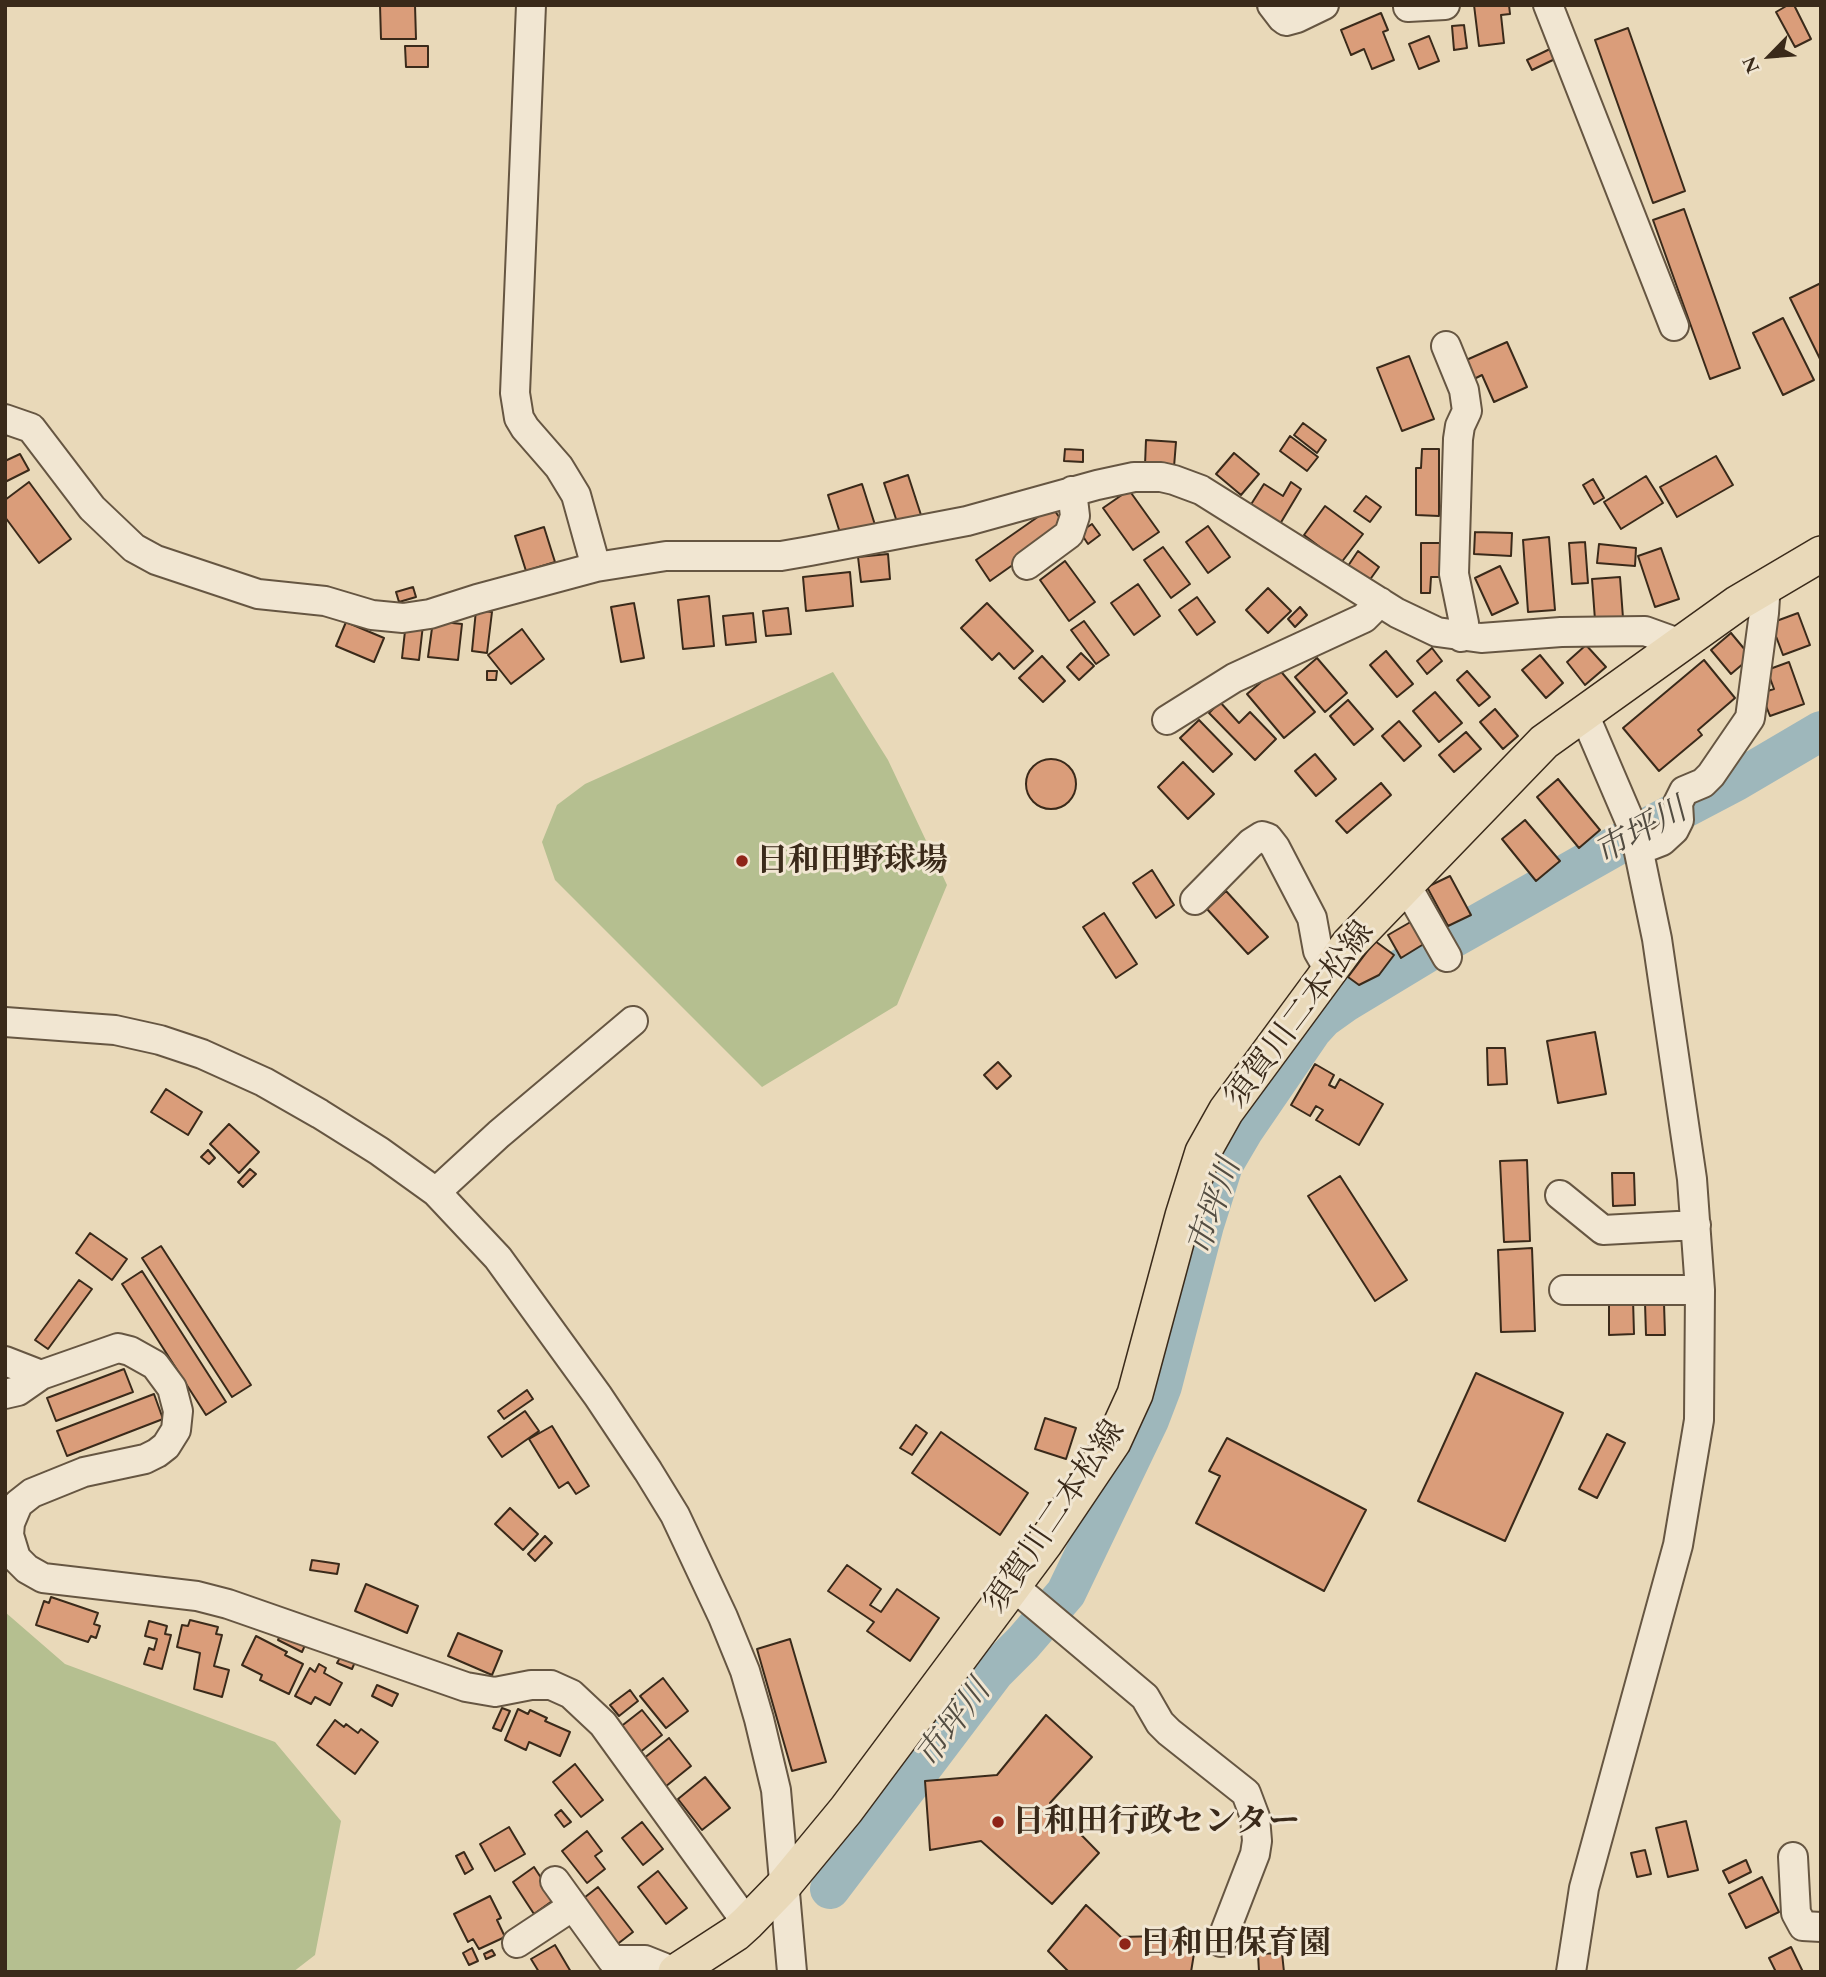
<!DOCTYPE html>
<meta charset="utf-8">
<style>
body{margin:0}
#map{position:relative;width:1826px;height:1977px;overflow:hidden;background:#e9d9b9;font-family:"EB Garamond",serif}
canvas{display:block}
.frame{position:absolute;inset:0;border:7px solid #3a2a1a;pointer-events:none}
.north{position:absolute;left:1735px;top:21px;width:70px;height:70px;-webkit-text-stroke:5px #f1e6d2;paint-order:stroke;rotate:245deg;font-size:19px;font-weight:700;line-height:28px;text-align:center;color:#3a2a1a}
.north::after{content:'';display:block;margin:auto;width:24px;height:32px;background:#3a2a1a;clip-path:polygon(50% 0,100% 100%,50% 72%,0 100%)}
</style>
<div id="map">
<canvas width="1826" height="1977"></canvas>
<div class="frame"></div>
<div class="north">N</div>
</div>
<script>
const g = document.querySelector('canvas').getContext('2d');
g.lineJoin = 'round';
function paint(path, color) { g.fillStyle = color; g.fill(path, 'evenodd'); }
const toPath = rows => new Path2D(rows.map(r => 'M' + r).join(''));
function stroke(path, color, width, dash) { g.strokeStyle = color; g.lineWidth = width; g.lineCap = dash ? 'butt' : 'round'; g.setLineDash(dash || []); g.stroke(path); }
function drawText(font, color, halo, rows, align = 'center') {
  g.font = font + ' "EB Garamond","Noto Serif JP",serif'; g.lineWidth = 6; g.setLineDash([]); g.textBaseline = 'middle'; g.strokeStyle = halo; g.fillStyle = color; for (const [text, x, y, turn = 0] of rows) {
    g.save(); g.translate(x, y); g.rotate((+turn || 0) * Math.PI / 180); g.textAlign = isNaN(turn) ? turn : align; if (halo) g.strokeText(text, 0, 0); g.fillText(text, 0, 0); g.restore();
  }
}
paint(toPath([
 [833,672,888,760,947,885,897,1005,762,1087,555,880,542,842,557,805,585,784],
 [5,1612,65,1664,275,1742,341,1821,315,1955,293,1972,5,1972]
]), '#b5bf90');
stroke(toPath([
 [830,1889,995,1671,1023,1643,1066,1593,1149,1420,1162,1386,1204,1225,1223,1165,1243,1131,1312,1030,1323,1018,1344,1003,1430,951,1658,822,1736,781,1821,731]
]), '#9eb7bb', 40);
const building = toPath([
 [380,5,415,5,416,39,381,39,380,5],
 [1474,5,1509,5,1510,14,1501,15,1504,43,1479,46,1474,5],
 [1788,5,1794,5,1811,39,1795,47,1776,12,1788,5],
 [1381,13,1388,30,1383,32,1394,60,1372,69,1364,49,1351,55,1341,30,1381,13],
 [1464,25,1467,48,1454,50,1452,26,1464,25],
 [1628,28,1685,191,1653,203,1595,40,1628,28],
 [1429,36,1439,61,1419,69,1409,44,1429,36],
 [405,46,428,46,428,67,406,67,405,46],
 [1550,49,1555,59,1532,70,1527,60,1550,49],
 [1684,209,1740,368,1710,379,1653,220,1684,209],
 [1821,283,1821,361,1790,298,1821,283],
 [1783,318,1814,380,1783,395,1753,333,1783,318],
 [1507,342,1527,387,1494,402,1482,375,1472,380,1464,361,1507,342],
 [1409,356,1434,419,1402,431,1377,368,1409,356],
 [1303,423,1326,440,1317,453,1294,435,1303,423],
 [1290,436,1318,457,1307,471,1280,451,1290,436],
 [1146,440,1176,442,1174,467,1145,465,1146,440],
 [1065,449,1083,450,1083,462,1064,461,1065,449],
 [1422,449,1439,449,1439,516,1416,515,1416,468,1421,468,1422,449],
 [1234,453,1259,474,1241,495,1216,474,1234,453],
 [20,454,29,470,5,482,5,461,20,454],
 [1716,456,1733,485,1677,517,1660,487,1716,456],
 [908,475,921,515,897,522,884,483,908,475],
 [1646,476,1663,503,1621,529,1604,502,1646,476],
 [1593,479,1604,498,1594,504,1583,485,1593,479],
 [29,482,71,539,39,563,5,517,5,500,29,482],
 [1291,482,1301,489,1280,524,1250,506,1264,484,1283,496,1291,482],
 [862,484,876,528,842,539,828,495,862,484],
 [1129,490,1159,532,1133,550,1103,508,1129,490],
 [1366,496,1381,507,1370,522,1354,511,1366,496],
 [1325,506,1363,534,1341,563,1304,535,1325,506],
 [1052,507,1062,521,1058,533,990,581,976,560,1052,507],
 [1092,524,1100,535,1088,544,1080,532,1092,524],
 [1208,526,1230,557,1208,573,1186,542,1208,526],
 [544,527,555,562,526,571,515,536,544,527],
 [1475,532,1512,533,1511,556,1474,554,1475,532],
 [1549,537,1555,610,1528,612,1523,540,1549,537],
 [1585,542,1588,583,1572,584,1569,543,1585,542],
 [1421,543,1447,543,1447,577,1431,577,1430,593,1421,593,1421,543],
 [1599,544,1636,548,1635,566,1597,563,1599,544],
 [1163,547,1190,584,1171,598,1144,560,1163,547],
 [1661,548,1679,599,1655,607,1638,556,1661,548],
 [1358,551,1379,567,1369,581,1348,566,1358,551],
 [888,554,890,579,861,582,858,557,888,554],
 [1065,561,1095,602,1069,621,1040,580,1065,561],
 [1500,566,1518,603,1492,615,1475,578,1500,566],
 [850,572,853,606,806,611,803,577,850,572],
 [1620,577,1623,618,1595,620,1592,579,1620,577],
 [1138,584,1160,616,1134,635,1111,603,1138,584],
 [413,587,416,597,399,602,396,592,413,587],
 [1268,588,1291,611,1268,633,1246,610,1268,588],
 [709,596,714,646,683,649,678,600,709,596],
 [1197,597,1215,622,1197,635,1179,610,1197,597],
 [634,603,644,658,621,662,611,607,634,603],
 [987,603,1033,651,1014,669,999,653,992,660,961,628,987,603],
 [1300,607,1307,615,1295,627,1288,619,1300,607],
 [788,608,791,634,766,636,763,611,788,608],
 [476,610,492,612,487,653,472,651,476,610],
 [753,613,756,642,726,645,723,616,753,613],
 [1798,613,1810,645,1783,655,1771,623,1798,613],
 [433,621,462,624,458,660,428,657,433,621],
 [1084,621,1109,655,1096,664,1071,630,1084,621],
 [346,622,384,638,374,662,336,646,346,622],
 [406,622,423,625,419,660,402,658,406,622],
 [522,629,544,659,511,684,488,655,522,629],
 [1731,633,1751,657,1731,674,1711,650,1731,633],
 [1586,645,1606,667,1585,685,1567,662,1586,645],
 [1432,648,1442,661,1427,674,1417,661,1432,648],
 [1386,651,1413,684,1397,697,1370,665,1386,651],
 [1081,653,1094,666,1079,680,1067,667,1081,653],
 [1540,655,1563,683,1546,698,1522,670,1540,655],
 [1042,656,1065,681,1043,702,1019,678,1042,656],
 [1317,658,1347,693,1325,712,1295,677,1317,658],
 [1704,660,1735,698,1698,730,1702,735,1659,771,1623,728,1704,660],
 [1789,662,1804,704,1770,716,1761,693,1774,689,1767,670,1789,662],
 [1278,668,1315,712,1284,738,1247,694,1278,668],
 [487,671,497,671,496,680,487,680,487,671],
 [1467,671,1490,697,1479,706,1457,680,1467,671],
 [1435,692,1462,723,1439,742,1413,711,1435,692],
 [1348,700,1373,729,1354,745,1330,716,1348,700],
 [1220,702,1239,723,1250,712,1276,739,1255,760,1209,713,1220,702],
 [1495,709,1518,736,1503,749,1480,722,1495,709],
 [1199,720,1232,754,1213,772,1180,738,1199,720],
 [1399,721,1421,746,1404,761,1382,736,1399,721],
 [1466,732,1481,749,1454,772,1439,755,1466,732],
 [1315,754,1336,779,1316,796,1295,771,1315,754],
 '1026 784a25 25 0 1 1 50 0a25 25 0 1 1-50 0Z',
 [1183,762,1214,794,1188,819,1158,787,1183,762],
 [1558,779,1600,830,1579,848,1537,797,1558,779],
 [1381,783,1391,795,1347,833,1336,821,1381,783],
 [1525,820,1560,861,1536,881,1502,839,1525,820],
 [1152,870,1174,905,1156,918,1133,883,1152,870],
 [1450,876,1471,915,1448,926,1427,887,1450,876],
 [1226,891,1268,937,1248,954,1207,909,1226,891],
 [1104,913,1137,964,1116,978,1083,927,1104,913],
 [1414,920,1427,942,1401,958,1388,935,1414,920],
 [1375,941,1394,955,1379,975,1359,985,1348,977,1375,941],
 [1595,1032,1606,1094,1558,1103,1547,1041,1595,1032],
 [1487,1048,1505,1048,1507,1084,1488,1085,1487,1048],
 [998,1062,1011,1076,997,1089,984,1075,998,1062],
 [1315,1064,1334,1075,1329,1085,1335,1088,1340,1079,1383,1104,1359,1145,1316,1120,1323,1110,1316,1106,1310,1116,1291,1105,1315,1064],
 [166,1089,202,1112,188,1135,151,1112,166,1089],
 [229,1124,259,1152,239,1173,210,1144,229,1124],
 [208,1150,215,1158,209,1164,201,1157,208,1150],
 [1527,1160,1530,1241,1504,1242,1500,1161,1527,1160],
 [250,1169,256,1174,243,1187,238,1182,250,1169],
 [1612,1173,1634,1173,1635,1205,1613,1206,1612,1173],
 [1340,1176,1407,1280,1375,1301,1308,1196,1340,1176],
 [90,1233,127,1259,112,1280,76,1253,90,1233],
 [161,1246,251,1385,232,1397,142,1258,161,1246],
 [1532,1248,1535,1331,1501,1332,1498,1250,1532,1248],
 [142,1271,226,1402,206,1415,122,1284,142,1271],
 [79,1280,92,1289,48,1349,35,1340,79,1280],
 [1633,1299,1634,1334,1609,1335,1609,1300,1633,1299],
 [1645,1303,1664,1303,1665,1335,1646,1335,1645,1303],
 [124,1369,133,1392,56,1421,47,1398,124,1369],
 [1476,1373,1563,1413,1505,1541,1418,1501,1476,1373],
 [527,1390,533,1399,504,1419,498,1411,527,1390],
 [154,1394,163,1419,67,1456,57,1431,154,1394],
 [525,1411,539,1431,502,1457,488,1437,525,1411],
 [1045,1418,1076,1428,1066,1459,1035,1449,1045,1418],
 [916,1425,927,1433,912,1455,900,1448,916,1425],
 [552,1426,589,1486,576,1494,568,1482,559,1488,529,1439,552,1426],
 [941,1432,1028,1493,1000,1535,912,1473,941,1432],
 [1607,1434,1625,1443,1597,1498,1579,1489,1607,1434],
 [1227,1438,1366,1510,1324,1591,1196,1523,1220,1476,1209,1471,1227,1438],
 [510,1508,538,1534,523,1550,495,1524,510,1508],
 [545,1536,552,1543,535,1561,528,1554,545,1536],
 [312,1560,339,1564,337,1574,310,1570,312,1560],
 [847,1565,881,1589,870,1605,881,1612,897,1589,939,1618,910,1661,867,1631,874,1622,828,1591,847,1565],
 [366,1584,418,1606,407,1633,355,1611,366,1584],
 [51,1597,98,1613,94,1624,100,1626,96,1638,91,1636,88,1642,36,1625,44,1601,49,1603,51,1597],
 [190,1620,218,1627,216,1634,222,1635,214,1666,229,1670,222,1697,194,1689,200,1653,177,1647,182,1625,188,1626,190,1620],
 [149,1621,167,1626,165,1634,171,1635,162,1669,144,1664,149,1648,154,1650,157,1639,145,1636,149,1621],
 [282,1631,306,1643,302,1652,278,1640,282,1631],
 [458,1633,502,1651,492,1675,448,1656,458,1633],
 [256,1636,287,1652,285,1655,303,1664,289,1694,260,1680,262,1675,242,1665,256,1636],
 [790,1639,826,1762,792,1771,757,1649,790,1639],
 [341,1656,355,1662,352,1669,337,1663,341,1656],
 [319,1664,326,1668,324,1673,342,1683,330,1705,315,1697,311,1704,295,1696,310,1668,315,1672,319,1664],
 [663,1678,688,1711,666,1728,640,1696,663,1678],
 [377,1685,398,1694,392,1706,372,1696,377,1685],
 [630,1690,638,1701,619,1716,610,1705,630,1690],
 [502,1708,510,1711,501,1731,493,1728,502,1708],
 [518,1709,528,1714,530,1710,547,1718,545,1721,570,1732,560,1756,529,1742,526,1750,505,1740,518,1709],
 [642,1710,662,1735,639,1753,619,1728,642,1710],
 [1046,1715,1092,1757,1050,1803,1099,1853,1052,1904,981,1841,930,1850,925,1781,997,1775,1046,1715],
 [335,1720,344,1727,346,1724,358,1733,361,1729,378,1742,355,1774,317,1745,335,1720],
 [669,1738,691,1766,665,1787,643,1759,669,1738],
 [575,1764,603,1800,581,1817,553,1782,575,1764],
 [705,1777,730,1808,702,1830,678,1799,705,1777],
 [561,1810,571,1822,564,1827,555,1815,561,1810],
 [1686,1821,1698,1870,1668,1877,1656,1828,1686,1821],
 [642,1822,663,1849,643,1865,622,1838,642,1822],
 [509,1827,525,1854,495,1871,480,1844,509,1827],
 [587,1831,602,1851,595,1856,605,1869,587,1883,562,1851,587,1831],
 [1645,1850,1651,1874,1637,1877,1631,1853,1645,1850],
 [464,1852,473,1869,465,1874,456,1856,464,1852],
 [1746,1860,1751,1872,1729,1883,1723,1871,1746,1860],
 [534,1867,555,1899,534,1914,513,1882,534,1867],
 [658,1871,687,1908,666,1924,638,1887,658,1871],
 [1762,1877,1779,1912,1746,1928,1729,1894,1762,1877],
 [598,1887,633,1932,615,1946,580,1901,598,1887],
 [490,1896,501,1918,497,1920,505,1937,479,1949,473,1939,468,1942,454,1914,490,1896],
 [1086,1905,1121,1937,1197,1935,1191,1972,1069,1972,1048,1951,1086,1905],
 [555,1945,571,1972,539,1972,531,1959,555,1945],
 [1791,1947,1803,1972,1776,1972,1769,1958,1791,1947],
 [472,1948,478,1961,469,1965,463,1953,472,1948],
 [492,1950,495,1955,486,1959,484,1954,492,1950],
 [1282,1953,1284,1972,1259,1972,1258,1954,1282,1953]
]);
paint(building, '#da9d7a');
stroke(building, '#3a2a1a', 2);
const minor = toPath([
 [531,5,515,393,519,418,525,428,559,467,576,495,596,567],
 [1272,5,1282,18,1286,21,1297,18,1324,5],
 [1548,5,1674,326],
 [1408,7,1445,5],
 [1446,346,1464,390,1467,411,1460,426,1458,439,1454,574,1464,623,1461,637],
 [5,419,31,428,92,508,134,548,156,560,258,594,325,601,372,615,403,618,430,614,477,599,596,567,666,556,781,556,810,551,967,521,1097,485,1134,477,1161,477,1174,480,1201,490,1397,613,1437,632,1481,638,1561,632,1645,631,1681,644],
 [1027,565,1069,534,1075,516,1072,491],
 [1167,720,1234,678,1364,618,1380,602],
 [1639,850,1662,841,1674,830,1679,820,1678,803,1684,791,1703,783,1711,775,1750,718,1764,613,1765,598,1760,589],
 [1406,885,1447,957],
 [1195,900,1251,843,1262,836,1268,838,1275,847,1312,918,1318,951,1329,970],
 [5,1022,115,1030,160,1040,202,1054,264,1082,320,1114,379,1151,436,1192,498,1258,598,1396,648,1471,675,1515,723,1617,745,1671,759,1719,776,1790,792,1972],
 [436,1192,499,1134,633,1021],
 [1560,1195,1603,1230,1696,1225],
 [1564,1290,1700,1290],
 [5,1361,41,1375,118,1348,130,1351,155,1365,172,1388,178,1411,176,1430,166,1446,157,1453,145,1459,84,1472,32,1493,18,1504,10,1523,9,1535,16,1558,27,1569,43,1578,197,1596,228,1604,466,1687,495,1692,531,1685,551,1685,571,1694,603,1724,747,1923],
 [5,1394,18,1391,41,1375],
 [1013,1586,1145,1697,1160,1723,1169,1732,1246,1793,1255,1817,1257,1841,1255,1854,1221,1942],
 [1793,1857,1796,1913,1803,1926,1821,1927],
 [555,1881,612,1960,645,1960,675,1972],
 [517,1943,573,1906],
 [1571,1972,1584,1888,1678,1545,1699,1420,1700,1290,1692,1179,1657,939,1635,833,1584,714]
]);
const major = toPath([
 [676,1972,736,1933,747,1923,784,1885,846,1810,1045,1543,1113,1442,1135,1394,1183,1216,1203,1152,1226,1111,1349,944,1544,742,1738,603,1821,554]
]);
stroke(minor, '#665642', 32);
stroke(major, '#3a2a1a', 38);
stroke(minor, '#f1e6d2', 28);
stroke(major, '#e9d9b9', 35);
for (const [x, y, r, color] of [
 [742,861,7,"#8f2418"],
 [998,1822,7,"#8f2418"],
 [1125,1944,7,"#8f2418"]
]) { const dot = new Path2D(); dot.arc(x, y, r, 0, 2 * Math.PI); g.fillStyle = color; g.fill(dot); stroke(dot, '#f1e6d2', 2.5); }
drawText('bold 32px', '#3a2a1a', '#f1e6d2', [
 ["日和田野球場",756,861],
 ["日和田行政センター",1012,1822],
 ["日和田保育園",1139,1944]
], 'left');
drawText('32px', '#3a2a1a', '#f1e6d2', [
 ["須賀川二本松線",1300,1015,-53],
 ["須賀川二本松線",1055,1517,-56]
]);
drawText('italic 33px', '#534d42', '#f1e6d2', [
 ["市坪川",1641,832,-29],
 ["市坪川",1215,1207,-71],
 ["市坪川",954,1724,-53]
]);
</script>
